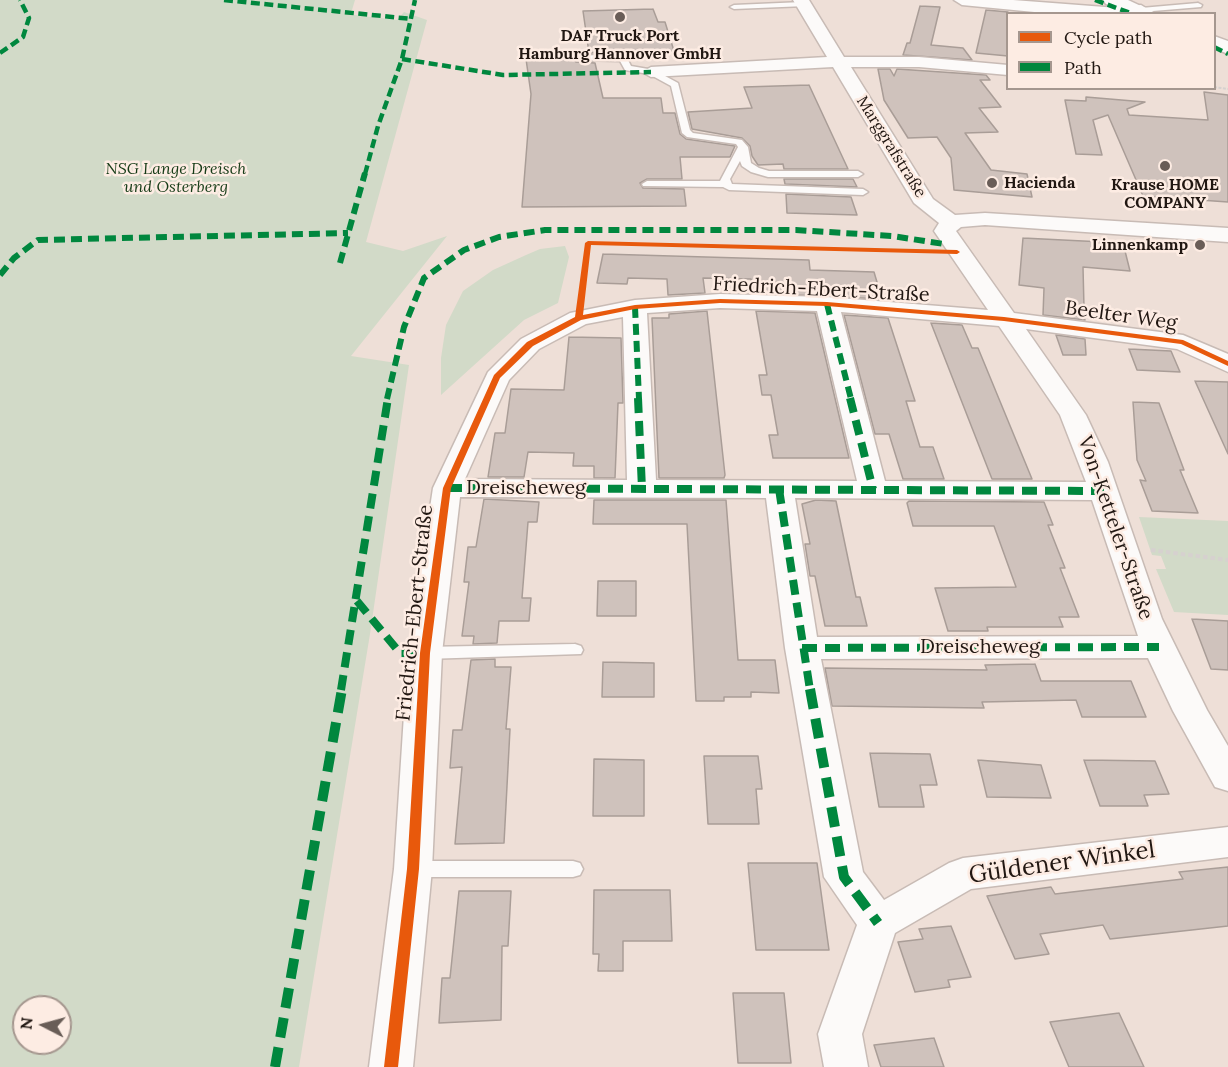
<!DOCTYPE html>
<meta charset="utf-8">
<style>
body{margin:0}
#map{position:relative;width:1228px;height:1067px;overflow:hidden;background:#eedfd7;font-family:Lora,serif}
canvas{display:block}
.legend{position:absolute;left:1006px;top:12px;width:210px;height:78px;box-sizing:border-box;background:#fdece3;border:2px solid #a5978f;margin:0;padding:8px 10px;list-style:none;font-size:18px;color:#211712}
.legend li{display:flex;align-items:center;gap:12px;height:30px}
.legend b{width:30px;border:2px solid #a5978f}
.north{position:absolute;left:12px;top:995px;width:60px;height:60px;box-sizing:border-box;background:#fdece3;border:2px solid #a5978f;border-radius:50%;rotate:276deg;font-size:16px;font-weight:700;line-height:24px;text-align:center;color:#211712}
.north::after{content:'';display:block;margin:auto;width:21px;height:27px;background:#695d57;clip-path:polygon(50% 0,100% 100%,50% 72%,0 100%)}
</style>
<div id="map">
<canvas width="1228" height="1067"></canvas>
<ul class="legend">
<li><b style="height:8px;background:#e8590c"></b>Cycle path</li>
<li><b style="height:8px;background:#00873e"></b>Path</li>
</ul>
<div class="north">N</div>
</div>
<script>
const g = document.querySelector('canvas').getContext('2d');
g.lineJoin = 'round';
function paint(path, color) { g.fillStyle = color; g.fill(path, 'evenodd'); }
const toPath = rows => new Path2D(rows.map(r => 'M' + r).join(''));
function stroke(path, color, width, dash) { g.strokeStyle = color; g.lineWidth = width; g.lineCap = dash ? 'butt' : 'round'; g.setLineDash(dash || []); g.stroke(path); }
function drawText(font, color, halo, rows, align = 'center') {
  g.font = font + ' Lora,serif'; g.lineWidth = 5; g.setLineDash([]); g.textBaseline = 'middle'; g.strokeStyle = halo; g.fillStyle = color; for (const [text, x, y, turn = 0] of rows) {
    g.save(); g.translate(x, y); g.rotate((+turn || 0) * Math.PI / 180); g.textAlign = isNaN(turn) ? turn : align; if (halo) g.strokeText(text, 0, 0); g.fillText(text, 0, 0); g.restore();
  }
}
paint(toPath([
 [0,0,355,0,352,10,346,14,397,20,404,12,427,20,366,242,403,251,447,236,351,356,409,365,370,634,299,1067,0,1067],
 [24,1007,60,1007,60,1043,24,1043],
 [565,246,569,257,558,303,524,320,441,395,441,358,446,325,463,291,493,270,526,255,540,249],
 [1139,517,1228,521,1228,615,1174,612,1156,569,1166,569,1161,556,1152,555]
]), '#d2dac8');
const building = toPath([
 [920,6,940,7,931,45,963,48,972,60,903,55,907,43,910,43,920,6],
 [653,9,658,22,665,22,674,51,589,53,583,11,653,9],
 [986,10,1008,12,1008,56,976,53,986,10],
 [573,57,576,62,595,63,603,98,661,98,663,113,675,113,680,134,686,139,735,146,730,157,680,157,682,179,647,179,640,183,643,188,684,189,686,206,522,207,531,94,526,59,573,57],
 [878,69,890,69,894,76,897,69,986,75,990,80,980,80,1001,107,979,108,998,132,965,133,991,170,1027,174,1032,197,954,190,951,158,937,137,908,138,884,100,878,69],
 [809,85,848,169,784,169,783,164,758,165,752,156,750,146,742,138,692,129,688,112,752,108,744,87,809,85],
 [1204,92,1228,95,1228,202,1143,196,1108,115,1093,120,1102,155,1076,154,1065,100,1086,101,1086,97,1145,102,1127,109,1129,115,1208,120,1204,92],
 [784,179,853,179,857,187,785,184,784,179],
 [786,194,851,197,857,215,787,213,786,194],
 [1023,238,1123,243,1130,271,1083,267,1084,308,1081,307,1085,320,1043,315,1044,288,1019,285,1023,238],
 [603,254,809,260,810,270,874,272,882,299,753,293,751,279,703,278,705,293,668,295,667,279,628,278,627,284,597,283,603,254],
 [707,311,725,475,724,478,659,478,652,318,669,318,669,314,707,311],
 [756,311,815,313,849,458,773,458,769,435,778,435,771,395,762,395,759,375,767,375,756,311],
 [844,315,888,318,915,401,906,401,920,447,933,447,944,479,903,479,889,434,875,434,844,315],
 [931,323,962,325,972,348,978,348,1032,479,992,479,931,323],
 [1056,335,1085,339,1086,355,1063,355,1056,335],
 [569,337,621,338,623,403,618,403,615,478,594,478,594,466,573,466,574,453,528,452,524,477,488,477,495,433,505,433,511,389,564,390,569,337],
 [1129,349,1171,351,1180,372,1137,370,1129,349],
 [1195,381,1228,382,1228,454,1195,381],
 [1133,402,1159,403,1184,470,1180,470,1198,513,1152,511,1140,480,1146,481,1137,460,1133,402],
 [484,499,539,502,537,522,528,522,522,598,531,598,529,621,499,621,497,643,473,644,474,636,462,636,469,582,464,582,468,547,476,547,484,499],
 [594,500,726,500,738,660,775,660,779,693,751,692,751,697,724,697,724,701,696,701,687,524,593,524,594,500],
 [816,500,836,501,856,597,860,597,867,626,825,626,815,576,810,576,805,544,810,544,802,504,816,500],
 [909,501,1044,502,1053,525,1048,525,1065,568,1060,568,1079,617,1059,617,1063,627,987,627,988,631,948,631,935,588,1016,587,994,526,913,526,907,503,909,501],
 [598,581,636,581,636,616,597,616,598,581],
 [1192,619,1228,621,1228,670,1211,669,1192,619],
 [495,659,495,667,511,667,506,729,510,729,504,843,455,844,462,767,450,768,453,730,462,730,471,660,495,659],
 [603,662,654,663,654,697,602,697,603,662],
 [1035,664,1041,681,1131,681,1146,717,1082,717,1076,700,982,702,984,708,832,706,825,668,987,670,985,665,1035,664],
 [870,753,930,754,937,785,920,785,924,807,879,807,870,753],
 [704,756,758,756,762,789,756,789,759,824,708,824,704,756],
 [594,759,644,760,644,816,593,816,594,759],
 [978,760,1041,765,1051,798,987,797,978,760],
 [1084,760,1155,761,1169,794,1144,795,1148,806,1100,806,1084,760],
 [748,863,817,863,829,950,756,950,748,863],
 [1228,867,1228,926,1110,939,1103,925,1040,934,1049,954,1015,959,987,896,1051,887,1055,894,1183,879,1179,872,1228,867],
 [594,890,670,890,672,941,623,941,623,971,598,971,599,954,593,954,594,890],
 [459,891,511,891,508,946,502,946,501,1020,439,1023,442,978,450,978,459,891],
 [951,926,971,977,948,980,950,987,915,992,898,942,923,939,919,929,951,926],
 [733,993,784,993,791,1063,738,1063,733,993],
 [1119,1013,1144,1067,1069,1067,1050,1022,1119,1013],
 [934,1038,944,1067,881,1067,874,1045,934,1038]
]);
paint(building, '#cfc2bc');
stroke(building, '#a99d97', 1.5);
const service = toPath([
 [803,2,807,4,806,6,734,9,730,7,734,5,803,2],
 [1198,3,1202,5,1201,7,1141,12,1137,10,1141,8,1198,3],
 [579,55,626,56,631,66,654,70,678,83,690,130,693,133,742,140,748,147,751,163,759,168,769,171,858,171,863,174,858,177,768,177,751,172,742,166,740,161,730,179,732,184,863,189,868,192,863,195,729,190,723,187,643,186,642,184,647,181,720,181,738,147,736,144,687,137,682,133,671,86,649,74,625,70,620,61,576,60,575,58,579,55],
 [575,644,581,646,583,650,581,654,425,659,419,657,417,653,419,649,425,647,575,644],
 [413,861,573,861,580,863,583,869,580,875,573,877,413,877,406,875,403,869,406,863,413,861]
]);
const minor = toPath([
 [793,0,809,0,844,57,919,57,1008,65,1008,75,919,67,851,67,933,199,955,215,985,213,1228,228,1228,242,985,225,961,227,956,231,1014,313,1183,335,1228,354,1228,372,1177,349,1026,329,1086,415,1108,462,1162,619,1207,710,1228,746,1228,791,1215,787,1173,711,1148,658,821,659,863,872,884,900,949,863,963,858,1228,827,1228,857,971,889,895,933,862,1034,868,1067,824,1067,818,1034,857,925,824,877,785,648,766,498,460,497,442,653,432,869,413,1067,369,1067,394,869,408,653,433,488,488,372,521,339,570,313,635,300,720,294,827,297,988,310,934,231,939,223,914,203,833,67,651,77,642,72,651,67,827,57,793,0],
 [720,308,817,311,857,481,656,480,647,313,720,308],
 [841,312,999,326,1060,415,1086,482,885,481,841,312],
 [623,317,627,480,465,479,509,380,539,349,586,324,623,317],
 [795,498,1092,500,1138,636,817,637,795,498],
 [954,0,1013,0,1118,8,1141,5,1149,10,1146,14,1055,14,962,5,954,0]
]);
const secondary = toPath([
 [1103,0,1128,0,1158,14,1132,14,1106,4,1103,0],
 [1214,36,1228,41,1228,54,1214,48,1214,36]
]);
stroke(service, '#c8bbb5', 3);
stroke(minor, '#c8bbb5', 3);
stroke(secondary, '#c8bbb5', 3);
stroke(toPath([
 [1214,87,1228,89]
]), '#d6d1cf', 2, [3, 1.5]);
stroke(toPath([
 [1151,550,1228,560]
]), '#d6d1cf', 4, [4.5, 3]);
paint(service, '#fcfaf9');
paint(minor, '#fcfaf9');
paint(secondary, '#fcfaf9');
stroke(toPath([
 [224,0,412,19],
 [1095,0,1133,14],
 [1214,47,1228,54],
 [0,53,23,37,29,18,20,0],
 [402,59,503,75,651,72],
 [365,174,378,126,402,59,415,0]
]), '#00873e', 4.5, [9, 4.5]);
stroke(toPath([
 [340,263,365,173],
 [0,275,14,258,38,240,348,233],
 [827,304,851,399],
 [635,307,639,399],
 [387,399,404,327,424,278,464,250,499,237,545,230,796,230,892,236,944,244]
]), '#00873e', 6, [11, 6]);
stroke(toPath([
 [638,398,642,489],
 [850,398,873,489],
 [447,488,1104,491],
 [779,489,810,690],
 [357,601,400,653,425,653],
 [802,648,1159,647],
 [341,690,388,398]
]), '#00873e', 8, [15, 8]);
stroke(toPath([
 [810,689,844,877,878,923],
 [275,1067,342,689]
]), '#00873e', 10, [20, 10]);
paint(toPath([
 [588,241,957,250,960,252,957,254,591,245,583,315,635,305,720,299,827,302,1004,317,1183,340,1228,361,1228,366,1181,344,1004,321,827,306,720,303,635,309,581,320,533,346,500,378,451,488,430,653,419,869,398,1067,384,1067,407,869,420,653,443,488,494,375,527,342,575,317,585,243,588,241]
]), '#e8590c');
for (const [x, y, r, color] of [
 [620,17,6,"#695d57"],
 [1165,166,6,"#695d57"],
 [992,183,6,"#695d57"],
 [1200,245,6,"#695d57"]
]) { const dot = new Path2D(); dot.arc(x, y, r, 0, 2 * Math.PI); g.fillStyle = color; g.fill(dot); stroke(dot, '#fdece3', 2); }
drawText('bold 16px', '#211712', '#fdece3', [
 ["DAF Truck Port",620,36],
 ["Hamburg Hannover GmbH",620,54],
 ["Hacienda",1004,183,"left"],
 ["Krause HOME",1165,185],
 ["COMPANY",1165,203],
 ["Linnenkamp",1188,245,"right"]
]);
drawText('16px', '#211712', '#fdece3', [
 ["Marggrafstraße",891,147,58]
]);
drawText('italic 16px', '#153b16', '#fdece3', [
 ["NSG Lange Dreisch",176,169],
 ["und Osterberg",176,187]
]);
drawText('20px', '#211712', '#fdece3', [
 ["Friedrich-Ebert-Straße",821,290,3],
 ["Beelter Weg",1121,316,8],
 ["Dreischeweg",526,488],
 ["Von-Ketteler-Straße",1115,528,71],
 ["Friedrich-Ebert-Straße",415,613,-84],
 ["Dreischeweg",980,647]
]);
drawText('24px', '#211712', '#fdece3', [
 ["Güldener Winkel",1062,863,-8]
]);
</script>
